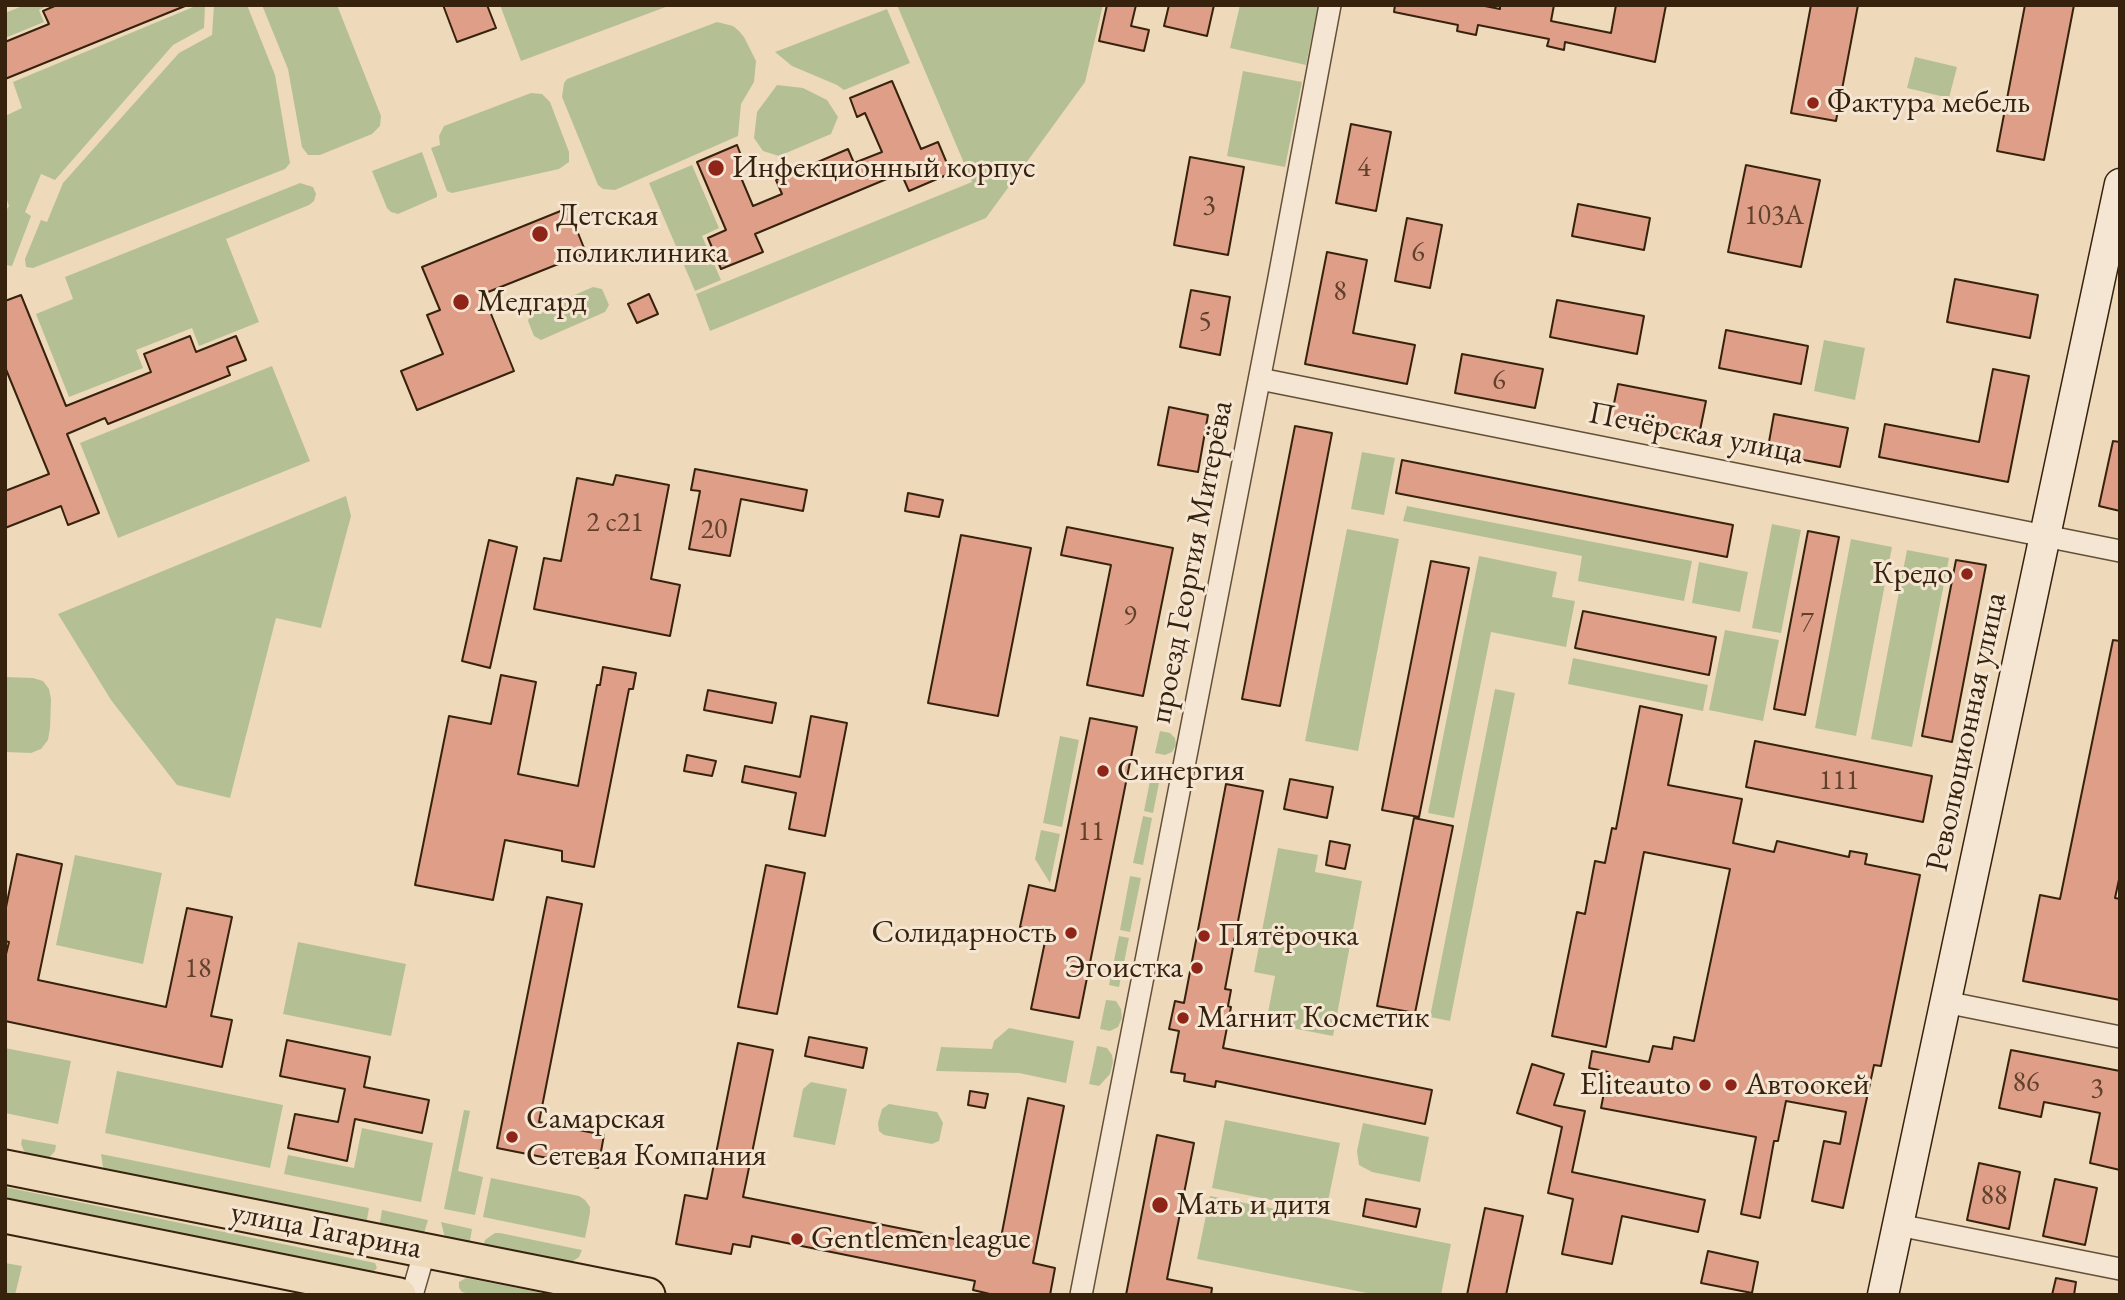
<!DOCTYPE html>
<meta charset="utf-8">
<style>
body{margin:0}
#map{position:relative;width:2125px;height:1300px;overflow:hidden;background:#efd9bb;font-family:"EB Garamond",serif}
canvas{display:block}
.frame{position:absolute;inset:0;border:7px solid #36220d;pointer-events:none}
</style>
<div id="map">
<canvas width="2125" height="1300"></canvas>
<div class="frame"></div>
</div>
<script>
const g = document.querySelector('canvas').getContext('2d');
g.lineJoin = 'round';
function paint(path, color) { g.fillStyle = color; g.fill(path, 'evenodd'); }
const toPath = rows => new Path2D(rows.map(r => 'M' + r).join(''));
function stroke(path, color, width, dash) { g.strokeStyle = color; g.lineWidth = width; g.lineCap = dash ? 'butt' : 'round'; g.setLineDash(dash || []); g.stroke(path); }
function drawText(font, color, halo, rows, align = 'center') {
  g.font = font + ' "EB Garamond",serif'; g.lineWidth = 6; g.setLineDash([]); g.textBaseline = 'middle'; g.strokeStyle = halo; g.fillStyle = color; for (const [text, x, y, turn = 0] of rows) {
    g.save(); g.translate(x, y); g.rotate((+turn || 0) * Math.PI / 180); g.textAlign = isNaN(turn) ? turn : align; if (halo) g.strokeText(text, 0, 0); g.fillText(text, 0, 0); g.restore();
  }
}
paint(toPath([
 [25,5,49,5,39,10,44,22,5,38,5,13],
 [198,5,205,5,204,28,173,45,55,180,41,174,25,212,31,216,12,266,5,265,5,212,9,206,5,195,5,116,22,108,13,82],
 [214,5,247,5,275,75,290,163,285,169,33,268,26,267,25,259,41,220,47,222,63,183,179,53,212,35],
 [262,5,337,5,381,116,380,126,372,134,320,155,308,155,302,147,288,69],
 [500,5,671,5,521,61],
 [897,5,1103,5,1085,82,986,218,710,331,696,294,972,182],
 [1240,5,1318,5,1306,65,1230,48],
 [887,9,910,63,844,90,837,85,792,66,775,52],
 [717,22,733,26,739,31,744,37,756,61,754,82,741,104,738,136,615,190,603,189,598,185,562,97,564,83,567,79],
 [1915,57,1957,67,1949,98,1907,88],
 [1243,71,1302,82,1285,167,1227,156],
 [777,85,803,88,827,100,838,117,831,134,779,156,763,151,754,138,757,112],
 [531,93,542,94,550,102,569,152,569,162,559,169,452,193,447,191,431,148,440,145,439,136,444,126],
 [422,152,437,194,437,197,398,214,391,212,387,208,372,171],
 [692,165,719,228,702,236,721,280,695,291,649,183],
 [300,183,313,187,316,194,314,201,309,205,226,239,259,322,199,346,192,328,136,350,143,368,69,397,36,314,73,299,65,277],
 [593,287,602,289,609,305,605,312,541,340,534,336,528,321,530,314],
 [1824,340,1865,348,1855,400,1814,391],
 [272,366,310,461,118,538,80,443],
 [1362,452,1395,458,1384,515,1351,509],
 [346,496,351,516,321,628,276,618,230,798,177,785,111,700,58,614],
 [1407,506,1692,561,1684,601,1578,581,1582,556,1403,521],
 [1772,524,1801,530,1781,633,1752,628],
 [1347,529,1399,539,1358,751,1305,741],
 [1851,539,1892,547,1856,736,1815,728],
 [1907,550,1949,558,1912,747,1871,739],
 [1479,556,1557,572,1552,597,1575,601,1566,647,1491,632,1454,818,1428,813],
 [1699,562,1748,572,1740,612,1692,603],
 [1725,630,1779,640,1763,721,1709,710],
 [1573,658,1708,685,1703,711,1568,684],
 [5,677,33,678,43,681,49,689,51,699,50,728,48,740,41,749,31,753,5,752],
 [1495,689,1515,693,1450,1021,1430,1017],
 [1160,731,1170,733,1175,738,1176,745,1172,752,1165,755,1155,753],
 [1060,736,1079,740,1062,827,1043,823],
 [1153,766,1162,768,1153,813,1144,811],
 [1143,816,1152,818,1143,865,1133,863],
 [1041,830,1060,834,1050,883,1035,859],
 [1278,848,1318,855,1315,872,1362,881,1333,1036,1266,1023,1275,976,1254,972],
 [75,855,162,873,143,964,56,945],
 [1130,876,1141,878,1130,932,1120,930],
 [1119,936,1129,938,1119,987,1109,985],
 [298,942,406,964,391,1036,283,1014],
 [1106,1000,1116,1001,1121,1009,1122,1018,1118,1027,1110,1031,1100,1029],
 [1009,1028,1074,1041,1066,1083,1019,1073,936,1071,941,1047,992,1049,994,1041],
 [1097,1046,1107,1048,1112,1055,1113,1062,1110,1074,1099,1086,1089,1084],
 [5,1048,71,1061,58,1124,5,1113],
 [117,1071,283,1105,270,1168,105,1133],
 [811,1082,847,1089,835,1145,793,1137,803,1089],
 [889,1104,937,1112,943,1123,939,1141,932,1144,884,1135,879,1131,878,1123,882,1109],
 [464,1110,470,1111,458,1171,483,1177,475,1215,444,1209],
 [1225,1120,1340,1143,1326,1211,1212,1188],
 [1363,1123,1429,1137,1420,1182,1372,1172,1359,1165,1357,1151],
 [362,1128,433,1143,421,1202,284,1174,288,1155,354,1168],
 [22,1139,56,1145,55,1151,48,1159,26,1156,21,1144],
 [101,1154,369,1208,366,1225,109,1172,103,1167],
 [491,1178,579,1196,585,1200,590,1207,590,1213,585,1238,483,1217],
 [5,1187,375,1263,377,1268,373,1272,5,1198],
 [1210,1196,1451,1244,1441,1295,1377,1295,1197,1259],
 [382,1210,428,1220,424,1233,420,1235,379,1228],
 [441,1222,472,1229,469,1246,445,1238],
 [495,1233,500,1233,582,1250,579,1257,570,1263,483,1248,485,1240],
 [5,1263,22,1266,15,1295,5,1295],
 [466,1278,553,1295,474,1295,462,1292,459,1288,459,1282]
]), '#b4c094');
const building = toPath([
 [57,5,185,5,185,6,5,79,5,42,49,24,43,11,57,5],
 [443,5,487,5,496,28,457,42,443,5],
 [1107,5,1136,5,1131,26,1149,30,1144,51,1099,41,1107,5],
 [1169,5,1214,5,1207,36,1164,26,1169,5],
 [1395,5,1480,5,1500,9,1500,5,1554,5,1551,21,1611,33,1616,5,1666,5,1655,62,1565,42,1564,50,1547,46,1549,39,1478,25,1476,35,1457,31,1458,25,1394,12,1395,5],
 [1811,5,1858,5,1836,121,1791,113,1811,5],
 [2025,5,2074,5,2044,160,1997,151,2025,5],
 [892,81,921,149,938,142,951,173,909,191,901,173,755,234,763,252,721,269,708,238,726,230,697,162,737,145,742,158,734,161,753,206,782,194,776,180,848,149,854,163,882,152,865,113,857,117,850,98,892,81],
 [1351,124,1391,132,1376,211,1336,203,1351,124],
 [1190,157,1244,167,1228,255,1174,245,1190,157],
 [1746,165,1820,180,1801,267,1728,252,1746,165],
 [1578,204,1650,218,1644,250,1572,236,1578,204],
 [568,208,586,253,483,294,514,371,417,410,401,371,443,354,427,315,440,310,422,267,568,208],
 [1407,218,1442,225,1430,288,1395,281,1407,218],
 [1327,252,1367,260,1353,333,1415,345,1407,384,1305,364,1327,252],
 [1955,279,2038,295,2030,338,1947,322,1955,279],
 [1191,290,1230,297,1220,355,1180,347,1191,290],
 [649,294,658,314,637,323,628,304,649,294],
 [21,295,66,406,151,372,144,354,190,336,196,352,236,336,246,360,227,367,230,375,108,424,105,418,67,434,99,513,68,525,61,506,5,528,5,491,49,474,5,367,5,301,21,295],
 [1557,300,1644,316,1637,354,1550,337,1557,300],
 [1726,330,1808,346,1801,384,1719,368,1726,330],
 [1462,354,1543,369,1535,408,1455,393,1462,354],
 [1993,369,2029,376,2008,482,1879,457,1885,424,1979,442,1993,369],
 [1618,384,1706,401,1698,440,1610,423,1618,384],
 [1169,407,1208,415,1198,472,1158,465,1169,407],
 [1774,414,1848,428,1840,467,1767,453,1774,414],
 [1295,426,1332,433,1280,706,1242,699,1295,426],
 [2113,441,2120,442,2120,511,2099,506,2113,441],
 [1402,460,1733,525,1727,557,1396,493,1402,460],
 [695,469,807,490,803,511,741,499,730,556,689,549,700,491,691,490,695,469],
 [616,475,669,485,651,579,680,585,670,636,534,609,544,558,561,561,577,478,613,485,616,475],
 [908,493,943,500,939,517,905,511,908,493],
 [1067,527,1173,548,1143,696,1087,685,1111,565,1061,555,1067,527],
 [1808,531,1839,537,1805,715,1774,709,1808,531],
 [961,535,1031,548,998,716,928,703,961,535],
 [489,540,517,547,490,668,462,661,489,540],
 [1956,560,1986,565,1952,742,1922,736,1956,560],
 [1431,561,1469,568,1419,817,1382,810,1431,561],
 [1583,611,1716,637,1709,675,1575,648,1583,611],
 [2113,640,2120,641,2120,875,2115,898,2120,899,2120,1000,2023,981,2040,895,2060,899,2113,640],
 [603,667,636,673,633,689,629,689,594,867,562,861,562,851,505,840,493,900,415,885,449,716,491,724,501,675,536,682,518,774,578,786,597,685,600,685,603,667],
 [708,690,776,703,772,723,704,710,708,690],
 [1640,706,1682,715,1668,785,1742,799,1733,843,1774,852,1777,841,1849,857,1850,851,1867,854,1865,864,1920,875,1881,1066,1874,1065,1843,1208,1812,1201,1824,1141,1840,1144,1846,1112,1786,1101,1778,1141,1774,1141,1760,1218,1741,1214,1756,1137,1601,1108,1608,1072,1589,1068,1592,1051,1649,1062,1653,1046,1672,1049,1674,1037,1694,1041,1730,869,1644,852,1606,1047,1552,1036,1577,912,1585,914,1595,861,1605,863,1612,828,1616,829,1640,706],
 [811,716,847,723,825,836,789,829,796,793,742,782,745,766,800,777,811,716],
 [1090,718,1137,727,1079,1018,1031,1009,1047,932,1020,927,1029,885,1055,891,1090,718],
 [1755,741,1932,776,1923,822,1746,787,1755,741],
 [687,755,716,761,712,776,684,771,687,755],
 [1290,779,1333,787,1327,818,1284,809,1290,779],
 [1226,784,1263,791,1225,989,1231,990,1228,1006,1231,1007,1223,1048,1432,1090,1425,1124,1216,1081,1215,1087,1184,1081,1185,1074,1171,1072,1179,1031,1169,1029,1175,1001,1184,1003,1226,784],
 [1414,818,1453,826,1415,1013,1377,1006,1414,818],
 [1330,841,1350,845,1345,869,1326,865,1330,841],
 [17,854,62,864,38,980,166,1007,187,908,232,917,211,1016,232,1020,222,1067,5,1021,5,958,9,942,5,941,5,912,17,854],
 [766,865,805,873,777,1014,738,1007,766,865],
 [547,897,582,904,539,1122,604,1135,598,1168,497,1148,547,897],
 [809,1037,867,1048,863,1068,805,1056,809,1037],
 [287,1040,370,1057,364,1087,429,1100,422,1133,355,1119,347,1161,288,1148,295,1114,338,1122,345,1089,280,1076,287,1040],
 [738,1043,773,1050,743,1197,999,1248,1028,1098,1064,1106,1033,1263,1055,1268,1050,1295,994,1295,973,1290,975,1281,752,1236,750,1247,733,1244,731,1254,676,1244,685,1195,707,1199,738,1043],
 [2011,1050,2120,1071,2120,1170,2090,1163,2100,1113,2044,1102,2041,1117,1999,1108,2011,1050],
 [1532,1064,1564,1074,1554,1105,1585,1111,1572,1172,1705,1200,1698,1232,1622,1216,1612,1264,1562,1254,1573,1199,1548,1193,1562,1127,1517,1113,1532,1064],
 [970,1091,988,1094,985,1108,968,1105,970,1091],
 [1157,1135,1194,1143,1167,1279,1212,1288,1211,1295,1126,1295,1157,1135],
 [1979,1163,2020,1172,2009,1229,1967,1220,1979,1163],
 [2055,1179,2097,1188,2085,1245,2043,1236,2055,1179],
 [1366,1199,1420,1209,1416,1227,1363,1216,1366,1199],
 [1485,1208,1523,1216,1506,1295,1467,1295,1485,1208],
 [1708,1251,1758,1262,1752,1293,1701,1283,1708,1251],
 [2056,1278,2076,1282,2074,1295,2052,1295,2056,1278]
]);
paint(building, '#df9e87');
stroke(building, '#36220d', 2);
const minor = toPath([
 [1260,379,2120,551],
 [1945,1002,2120,1037],
 [1898,1225,2120,1269],
 [412,1295,425,1250],
 [1081,1295,1278,283,1330,5]
]);
const secondary = toPath([
 [1883,1295,2120,184]
]);
const primary = toPath([
 [5,1167,648,1295],
 [5,1216,399,1295]
]);
stroke(minor, '#645038', 24);
stroke(secondary, '#36220d', 33);
stroke(primary, '#36220d', 37);
stroke(minor, '#f5e6d3', 21);
stroke(secondary, '#f5e6d3', 30);
stroke(primary, '#efd9bb', 33);
for (const [x, y, r, color] of [
 [1813,103,7,"#8f2418"],
 [716,168,9,"#8f2418"],
 [540,234,9,"#8f2418"],
 [461,302,9,"#8f2418"],
 [1967,574,7,"#8f2418"],
 [1103,771,7,"#8f2418"],
 [1071,933,7,"#8f2418"],
 [1204,936,7,"#8f2418"],
 [1197,968,7,"#8f2418"],
 [1183,1018,7,"#8f2418"],
 [1705,1085,7,"#8f2418"],
 [1731,1085,7,"#8f2418"],
 [512,1137,7,"#8f2418"],
 [1160,1205,9,"#8f2418"],
 [797,1239,7,"#8f2418"]
]) { const dot = new Path2D(); dot.arc(x, y, r, 0, 2 * Math.PI); g.fillStyle = color; g.fill(dot); stroke(dot, '#f5e6d3', 2.5); }
drawText('28px', '#60412c', null, [
 ["4",1364,168],
 ["3",1209,206],
 ["103А",1774,216],
 ["6",1418,253],
 ["8",1340,292],
 ["5",1205,322],
 ["6",1499,381],
 ["2 с21",615,523],
 ["20",714,530],
 ["9",1130,616],
 ["7",1807,623],
 ["111",1839,781],
 ["11",1091,832],
 ["18",198,969],
 ["86",2026,1083],
 ["3",2097,1089],
 ["88",1994,1196]
]);
drawText('32px', '#36220d', '#f5e6d3', [
 ["Фактура мебель",1827,103],
 ["Инфекционный корпус",732,168],
 ["Детская",556,216],
 ["поликлиника",556,253],
 ["Медгард",477,302],
 ["Кредо",1953,574,"right"],
 ["Синергия",1117,771],
 ["Солидарность",1057,933,"right"],
 ["Пятёрочка",1218,936],
 ["Эгоистка",1183,968,"right"],
 ["Магнит Косметик",1197,1018],
 ["Eliteauto",1691,1085,"right"],
 ["Автоокей",1745,1085],
 ["Самарская",526,1119],
 ["Сетевая Компания",526,1156],
 ["Мать и дитя",1176,1205],
 ["Gentlemen league",811,1239]
], 'left');
drawText('32px', '#36220d', '#f5e6d3', [
 ["Печёрская улица",1696,434,11],
 ["проезд Георгия Митерёва",1192,562,-79],
 ["Революционная улица",1967,732,-78],
 ["улица Гагарина",326,1231,11]
]);
</script>
